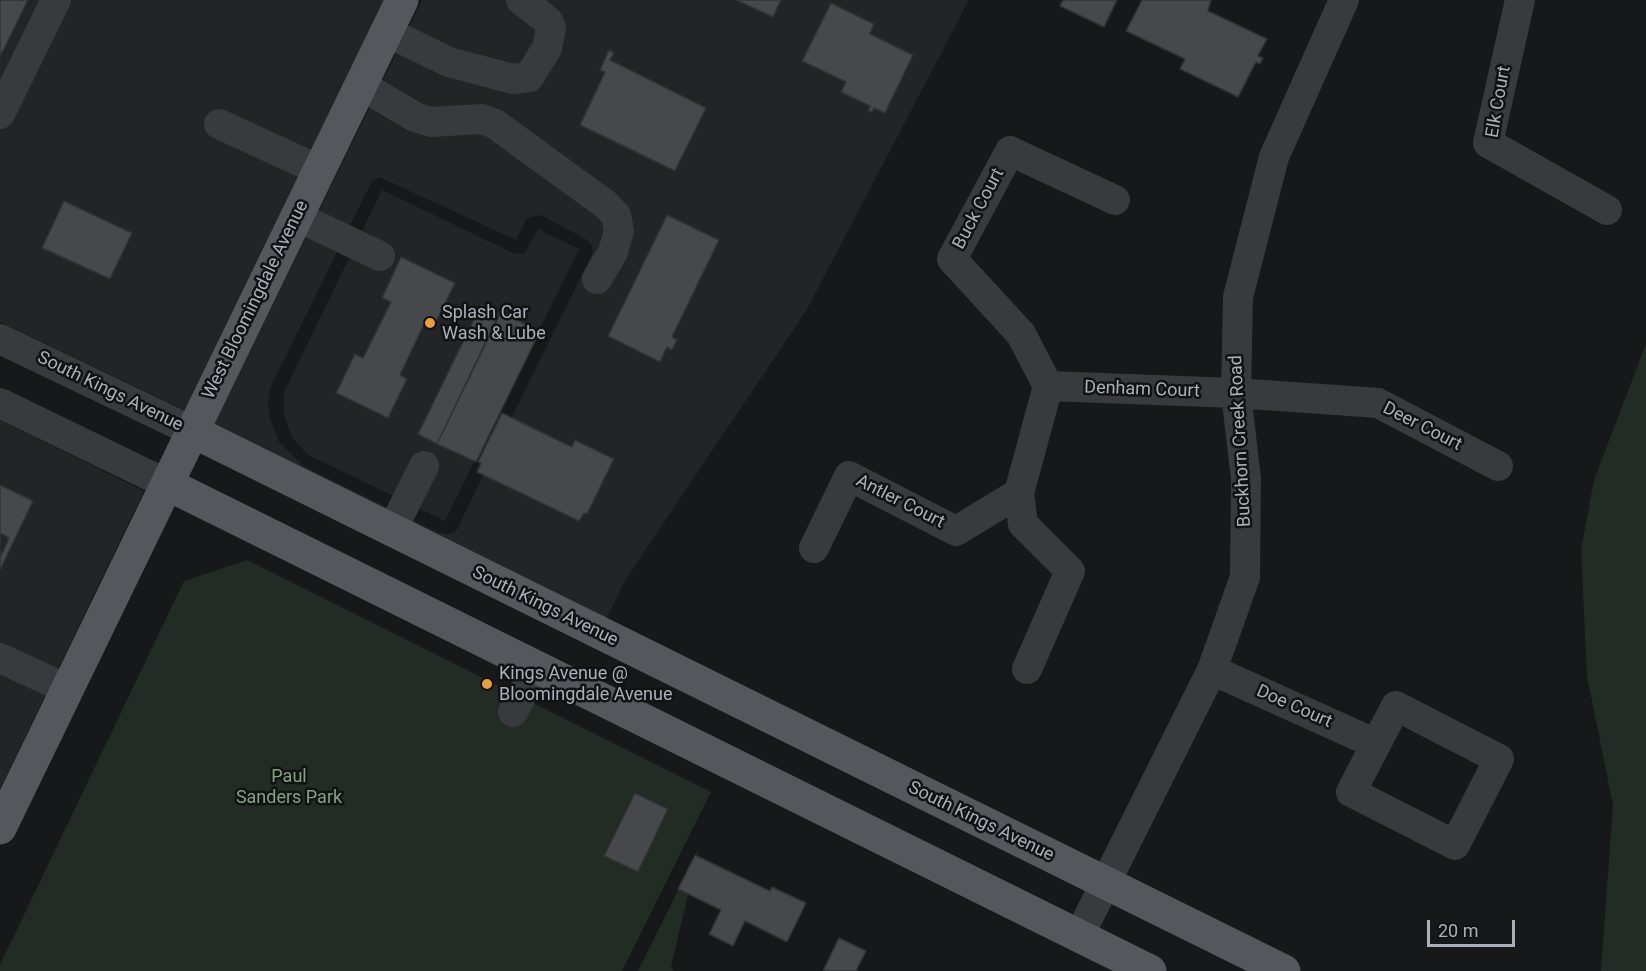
<!DOCTYPE html>
<style>
body{margin:0}
#map{position:relative;width:1646px;height:971px;overflow:hidden;background:#171819;font-family:Roboto,sans-serif}
canvas{display:block}
.scale{position:absolute;left:1427px;top:920px;width:88px;height:27px;box-sizing:border-box;border:3px solid #aab0b9;border-top:0;padding-left:8px;font-size:18px;line-height:21px;white-space:nowrap;color:#aab0b9;-webkit-text-stroke:4px #121214;paint-order:stroke}
</style>
<div id="map">
<canvas width="1646" height="971"></canvas>
<div class="scale">20 m</div>
</div>
<script>
const g = document.querySelector('canvas').getContext('2d');
g.lineJoin = 'round';
function paint(path, color) { g.fillStyle = color; g.fill(path, 'evenodd'); }
const toPath = rows => new Path2D(rows.map(r => 'M' + r).join(''));
function stroke(path, color, width, dash) { g.strokeStyle = color; g.lineWidth = width; g.lineCap = dash ? 'butt' : 'round'; g.setLineDash(dash || []); g.stroke(path); }
function drawText(font, color, halo, rows, align = 'center') {
  g.font = font + ' Roboto,sans-serif'; g.lineWidth = 5; g.setLineDash([]); g.textBaseline = 'middle'; g.strokeStyle = halo; g.fillStyle = color; for (const [text, x, y, turn = 0] of rows) {
    g.save(); g.translate(x, y); g.rotate((+turn || 0) * Math.PI / 180); g.textAlign = isNaN(turn) ? turn : align; if (halo) g.strokeText(text, 0, 0); g.fillText(text, 0, 0); g.restore();
  }
}
paint(toPath([
 [0,0,384,0,184,410,0,322],
 [422,0,969,0,806,311,624,582,606,620,214,425],
 [379,177,516,240,527,218,540,215,584,238,591,244,593,252,456,531,448,534,439,533,303,466,279,442,270,418,268,404,270,388,372,181],
 [382,190,513,253,524,254,538,229,579,249,445,521,308,455,292,437,284,416,284,392],
 [0,420,144,491,0,789]
]), '#232426');
paint(toPath([
 [1646,344,1646,971,1601,971,1613,805,1587,676,1581,550,1594,480],
 [247,560,711,792,622,971,0,971,0,965,184,581],
 [699,848,671,967,674,971,638,971]
]), '#232c24');
const building = toPath([
 [0,0,28,0,0,57,0,0],
 [736,0,781,0,773,17,736,0],
 [1063,0,1117,0,1104,27,1060,6,1063,0],
 [1142,0,1211,0,1208,11,1267,39,1258,56,1263,58,1260,64,1256,62,1238,97,1180,69,1185,59,1126,31,1142,0],
 [831,3,874,24,870,34,913,55,885,113,874,108,872,112,868,111,870,106,841,92,846,82,802,61,831,3],
 [609,50,614,53,610,60,706,108,675,171,580,125,605,72,600,70,609,50],
 [64,201,132,233,110,279,42,248,64,201],
 [667,215,719,240,672,337,677,340,672,350,667,347,660,362,608,336,667,215],
 [401,257,455,283,435,324,426,320,400,375,407,379,388,418,336,393,355,354,363,358,391,302,382,298,401,257],
 [481,305,500,314,437,444,418,434,481,305],
 [500,312,540,331,476,462,437,444,500,312],
 [502,413,572,447,575,440,614,459,587,514,584,513,579,521,477,472,481,463,478,462,502,413],
 [0,485,33,501,0,570,0,485],
 [0,533,9,538,0,558,0,533],
 [635,793,668,809,638,872,604,856,635,793],
 [695,855,770,891,772,887,806,903,787,942,745,921,733,946,709,934,721,910,678,889,695,855],
 [839,938,866,951,856,971,823,971,839,938]
]);
paint(building, '#46484c');
stroke(building, '#313235', 1.5);
stroke(toPath([
 [1520,0,1488,143,1607,210],
 [387,32,449,62,513,79,529,77,547,48,551,28,548,21,521,0],
 [361,85,415,117,431,122,482,119,495,124,605,204,616,215,619,231,613,252,597,279],
 [0,114,56,0],
 [219,124,319,170],
 [296,216,380,256],
 [0,339,192,431],
 [1048,386,1236,393,1378,403,1498,466],
 [1048,386,1021,334,952,259,1010,151,1115,200],
 [0,403,167,484],
 [392,530,424,466],
 [814,548,849,476,956,531,1019,493],
 [0,658,67,689],
 [1027,669,1070,571,1023,524,1019,493,1048,386],
 [1212,670,1376,744],
 [1396,706,1499,759,1455,845,1351,792,1396,706],
 [513,712,536,667],
 [1079,936,1212,670,1245,577,1246,479,1236,393,1238,297,1274,157,1344,0]
]), '#383a3e', 30);
stroke(toPath([
 [192,431,1284,971],
 [167,484,1150,971],
 [0,828,402,0]
]), '#55575d', 33);
for (const [x, y, r, color] of [
 [430,323,6,"#eb9e3e"],
 [487,684,6,"#eb9e3e"]
]) { const dot = new Path2D(); dot.arc(x, y, r, 0, 2 * Math.PI); g.fillStyle = color; g.fill(dot); stroke(dot, '#121214', 2); }
drawText('18px', '#aab0b9', '#121214', [
 ["Elk Court",1499,102,-80],
 ["Buck Court",979,209,-62],
 ["West Bloomingdale Avenue",256,300,-64],
 ["Denham Court",1142,390,2],
 ["South Kings Avenue",110,392,26],
 ["Deer Court",1422,427,27],
 ["Buckhorn Creek Road",1241,441,-93],
 ["Antler Court",900,502,27],
 ["South Kings Avenue",545,607,26],
 ["Doe Court",1294,707,24],
 ["South Kings Avenue",981,822,26]
]);
drawText('18px', '#aab0b9', '#121214', [
 ["Splash Car",442,313],
 ["Wash & Lube",442,334],
 ["Kings Avenue @",499,674],
 ["Bloomingdale Avenue",499,695]
], 'left');
drawText('18px', '#83a382', '#121214', [
 ["Paul",289,777],
 ["Sanders Park",289,798]
]);
</script>
